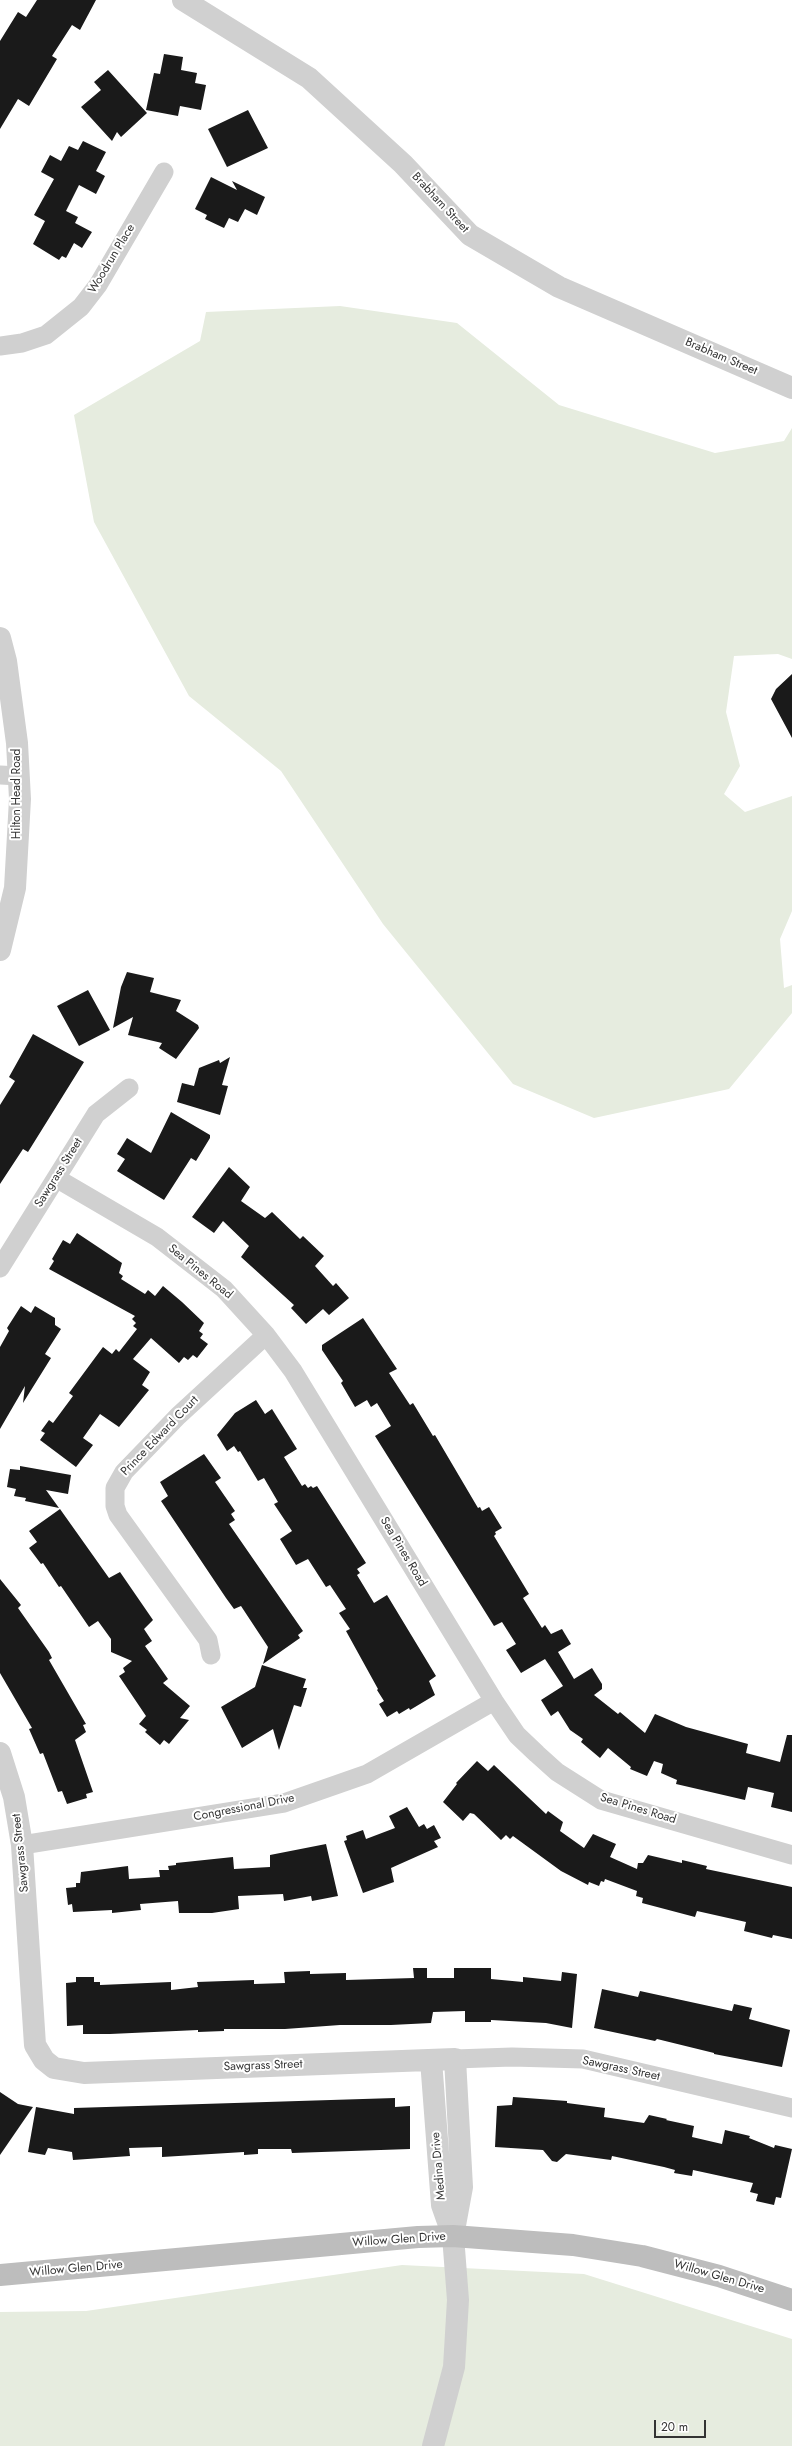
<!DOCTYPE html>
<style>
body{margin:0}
#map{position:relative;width:792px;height:2446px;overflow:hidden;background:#fff;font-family:Jost,sans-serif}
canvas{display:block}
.scale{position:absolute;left:654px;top:2420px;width:52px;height:18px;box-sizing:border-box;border:2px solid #333;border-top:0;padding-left:5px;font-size:12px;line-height:14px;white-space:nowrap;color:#333;-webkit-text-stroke:3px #fff;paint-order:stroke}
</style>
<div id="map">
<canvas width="792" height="2446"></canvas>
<div class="scale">20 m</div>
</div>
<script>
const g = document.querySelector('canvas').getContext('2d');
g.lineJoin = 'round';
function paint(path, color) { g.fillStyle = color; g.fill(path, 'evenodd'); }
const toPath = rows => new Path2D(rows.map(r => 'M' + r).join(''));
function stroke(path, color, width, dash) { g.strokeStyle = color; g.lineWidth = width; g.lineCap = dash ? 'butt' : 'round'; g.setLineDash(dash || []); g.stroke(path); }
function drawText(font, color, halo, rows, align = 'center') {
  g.font = font + ' Jost,sans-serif'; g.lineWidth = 4; g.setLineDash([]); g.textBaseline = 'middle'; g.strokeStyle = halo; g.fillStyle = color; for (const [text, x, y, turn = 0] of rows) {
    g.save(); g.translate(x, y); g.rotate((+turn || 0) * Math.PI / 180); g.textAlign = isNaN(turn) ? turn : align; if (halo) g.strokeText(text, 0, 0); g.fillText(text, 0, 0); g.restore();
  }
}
paint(toPath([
 [340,306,457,323,559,405,715,453,784,441,792,428,792,659,778,654,734,656,726,712,740,766,724,794,745,812,792,796,792,911,780,939,784,988,792,985,792,1013,729,1089,594,1118,513,1084,383,924,281,771,189,696,94,522,74,415,200,341,206,312],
 [402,2265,584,2274,792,2339,792,2446,0,2446,0,2312,86,2311]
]), '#e6ecdf');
paint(toPath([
 [37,0,96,0,80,30,72,25,52,56,57,59,29,106,18,99,0,129,0,41,18,12,26,17],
 [164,54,183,57,181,70,197,73,195,83,206,85,201,110,180,106,178,116,146,110,154,73,160,74],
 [108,70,147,113,121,137,117,132,112,141,81,107,101,90,94,82],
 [248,110,268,148,227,167,208,129],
 [83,141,106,152,96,171,105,176,96,194,79,185,66,211,78,217,75,223,92,232,82,248,74,243,66,258,62,256,59,260,33,244,45,221,34,215,54,179,41,172,50,155,61,161,69,146,78,150],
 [211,177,237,190,232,181,265,197,257,215,245,209,238,222,229,218,224,228,205,219,207,215,195,209],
 [792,674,792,738,771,699,776,689],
 [127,972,154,978,150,992,181,1000,176,1011,198,1025,199,1028,176,1059,159,1048,162,1043,128,1035,133,1017,113,1028,121,987],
 [88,990,110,1030,79,1046,57,1006],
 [33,1034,84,1062,28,1152,23,1149,0,1184,0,1105,15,1081,9,1077],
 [230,1057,222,1085,228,1086,220,1115,177,1102,182,1083,194,1086,199,1068,219,1060,220,1063],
 [171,1112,210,1135,210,1138,196,1161,191,1158,164,1200,117,1171,125,1159,117,1154,127,1138,151,1153],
 [229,1167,250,1187,241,1201,265,1218,272,1212,300,1239,303,1236,324,1256,315,1266,333,1286,336,1283,349,1298,329,1315,323,1309,306,1324,291,1308,294,1305,241,1257,249,1246,223,1221,214,1233,192,1217],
 [77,1233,122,1263,119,1273,123,1276,121,1279,145,1294,148,1290,155,1296,163,1286,182,1302,204,1323,199,1331,203,1334,200,1338,208,1344,197,1358,193,1355,188,1360,184,1357,179,1363,151,1338,133,1359,150,1372,142,1385,149,1390,119,1427,100,1414,83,1438,93,1445,76,1467,40,1440,45,1433,41,1431,49,1420,53,1423,73,1396,69,1393,103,1347,112,1354,116,1349,119,1352,137,1329,133,1326,136,1323,132,1319,135,1316,49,1269,54,1261,52,1259,63,1240,70,1244],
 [21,1306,31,1313,35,1306,55,1318,55,1325,61,1329,45,1354,51,1358,23,1403,25,1386,0,1429,0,1347,9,1331,7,1328],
 [363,1318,397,1369,389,1373,406,1399,410,1405,413,1403,433,1436,435,1435,478,1508,480,1507,482,1511,489,1507,502,1528,495,1532,496,1534,494,1536,529,1594,523,1598,542,1628,545,1625,551,1634,562,1629,571,1644,558,1652,574,1679,592,1668,602,1684,602,1689,594,1695,618,1714,620,1712,645,1733,655,1714,686,1727,748,1744,746,1753,780,1762,787,1735,792,1735,792,1812,771,1807,774,1793,748,1787,745,1800,676,1784,677,1780,661,1773,663,1764,654,1761,647,1776,630,1769,631,1767,608,1748,600,1758,581,1742,583,1739,570,1730,558,1711,551,1716,541,1700,563,1686,545,1659,521,1673,506,1650,516,1644,502,1622,494,1626,375,1436,391,1426,377,1403,371,1407,367,1400,355,1407,341,1383,343,1381,322,1350,322,1345],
 [256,1400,265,1414,272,1409,297,1449,284,1457,302,1486,305,1484,308,1488,311,1486,313,1488,317,1486,366,1563,357,1569,360,1573,357,1575,374,1603,387,1595,436,1676,429,1681,435,1695,410,1710,409,1708,399,1714,397,1711,387,1717,379,1704,384,1701,377,1690,378,1689,346,1631,350,1629,339,1613,346,1609,330,1585,326,1587,308,1559,296,1565,280,1539,292,1531,274,1504,278,1502,264,1478,258,1481,240,1451,238,1452,234,1446,227,1451,217,1435,235,1413],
 [204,1454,221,1478,215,1482,235,1511,231,1514,235,1520,229,1524,303,1631,298,1635,300,1638,263,1664,268,1647,241,1606,234,1609,226,1598,161,1501,168,1496,160,1482],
 [20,1466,71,1475,68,1494,46,1490,59,1508,25,1501,26,1498,14,1496,16,1489,7,1487,10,1469,20,1470],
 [60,1509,109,1578,120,1572,153,1620,144,1629,152,1641,145,1646,168,1679,163,1683,190,1706,180,1718,189,1720,169,1744,164,1740,160,1745,145,1732,147,1730,139,1724,146,1716,119,1676,125,1672,123,1668,132,1661,111,1652,111,1639,98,1621,89,1627,61,1586,59,1587,43,1563,41,1564,29,1548,37,1542,29,1531],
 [0,1579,21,1605,18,1608,49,1652,52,1658,49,1660,86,1724,83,1725,86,1732,75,1740,93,1792,86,1794,87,1798,67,1804,62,1791,58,1792,43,1753,40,1754,29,1729,32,1728,0,1673],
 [262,1665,306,1679,303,1688,307,1688,301,1707,294,1705,279,1750,273,1729,242,1748,221,1707,255,1687],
 [477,1761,488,1771,494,1765,546,1814,548,1811,563,1822,560,1831,584,1848,593,1834,616,1844,610,1857,637,1869,638,1863,643,1863,648,1855,682,1863,682,1860,707,1866,706,1869,792,1887,792,1939,773,1935,772,1938,744,1931,746,1922,697,1911,695,1917,642,1903,643,1898,636,1896,637,1891,605,1879,604,1882,601,1881,599,1886,589,1882,588,1885,561,1871,513,1836,510,1839,506,1835,501,1840,474,1814,470,1813,463,1821,443,1802,457,1784,456,1783],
 [407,1807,419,1827,424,1824,427,1829,434,1825,441,1838,434,1841,438,1847,391,1868,394,1882,363,1893,344,1841,347,1840,346,1836,363,1830,366,1839,395,1828,389,1816],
 [326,1844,338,1896,312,1901,311,1896,284,1901,283,1894,238,1896,239,1909,212,1913,179,1913,178,1901,140,1904,141,1910,112,1913,112,1910,73,1912,72,1904,68,1905,66,1888,76,1887,76,1883,80,1883,81,1872,128,1866,129,1879,160,1877,159,1870,169,1870,168,1866,176,1865,176,1863,233,1857,234,1869,270,1867,270,1855],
 [413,1968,427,1968,427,1978,454,1978,454,1968,491,1968,491,1979,523,1982,523,1977,561,1981,562,1972,577,1974,572,2028,546,2023,491,2020,491,2022,465,2022,465,2011,433,2012,431,2023,391,2025,340,2025,285,2029,224,2029,224,2031,198,2032,198,2030,110,2034,83,2034,83,2025,67,2026,66,1983,76,1982,76,1977,94,1977,94,1982,100,1982,100,1985,171,1982,171,1990,198,1987,197,1982,254,1980,254,1984,285,1983,284,1972,310,1971,310,1974,346,1973,346,1980,414,1978],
 [602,1989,638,1997,640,1991,732,2011,734,2004,752,2008,749,2019,790,2030,782,2067,714,2054,714,2053,657,2039,655,2041,594,2028],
 [0,2092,18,2104,33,2107,0,2155],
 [513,2097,567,2101,567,2103,605,2108,604,2117,644,2123,649,2115,667,2119,666,2120,694,2126,692,2137,722,2144,725,2130,750,2136,749,2138,774,2148,775,2145,792,2149,781,2198,776,2197,774,2205,756,2201,758,2194,750,2192,753,2183,693,2170,692,2176,674,2173,675,2170,664,2167,612,2156,611,2160,566,2154,557,2162,552,2161,543,2150,495,2147,497,2106,512,2105],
 [395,2098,395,2107,410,2106,410,2149,292,2153,291,2149,258,2149,258,2154,244,2155,244,2152,162,2157,162,2147,129,2148,130,2156,73,2160,72,2152,48,2148,45,2155,28,2152,36,2107,74,2114,74,2108]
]), '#1a1a1a');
stroke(toPath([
 [0,346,22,343,46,335,81,307,98,285,164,172],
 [0,775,19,776],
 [56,1178,157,1237,224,1289,266,1335,293,1371,494,1701,517,1735,537,1754,557,1772,601,1800,792,1855],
 [0,1268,96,1114,129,1088],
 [211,1655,208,1640,118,1515,115,1506,115,1488,124,1472,178,1416,266,1335],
 [22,1845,284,1803,367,1774,494,1701],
 [455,2059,512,2057,583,2059,792,2108]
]), '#d0d0d0', 19);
stroke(toPath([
 [183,0,309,78,403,164,470,235,559,287,792,388],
 [0,638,6,661,17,743,20,799,15,888,0,950],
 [0,1753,14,1797,22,1845,35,2045,44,2060,54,2068,84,2073,455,2059,462,2187,453,2236,458,2300,454,2367,433,2446],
 [431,2060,442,2205,453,2236]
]), '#d0d0d0', 22);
stroke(toPath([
 [0,2275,418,2237,453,2236,573,2245,642,2256,719,2276,792,2300]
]), '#bdbdbd', 22);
drawText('12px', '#333', '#fff', [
 ["Brabham Street",440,203,47],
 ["Woodrun Place",112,259,-59],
 ["Brabham Street",721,357,23],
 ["Hilton Head Road",17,794,-90],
 ["Sawgrass Street",59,1173,-58],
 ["Sea Pines Road",200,1272,39],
 ["Prince Edward Court",160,1436,-46],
 ["Sea Pines Road",403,1552,59],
 ["Congressional Drive",244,1808,-11],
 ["Sea Pines Road",638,1809,17],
 ["Sawgrass Street",21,1853,-96],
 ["Sawgrass Street",263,2066,-2],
 ["Sawgrass Street",621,2069,12],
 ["Medina Drive",439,2166,-95],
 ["Willow Glen Drive",399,2240,-4],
 ["Willow Glen Drive",76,2269,-5],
 ["Willow Glen Drive",719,2277,16]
]);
</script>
